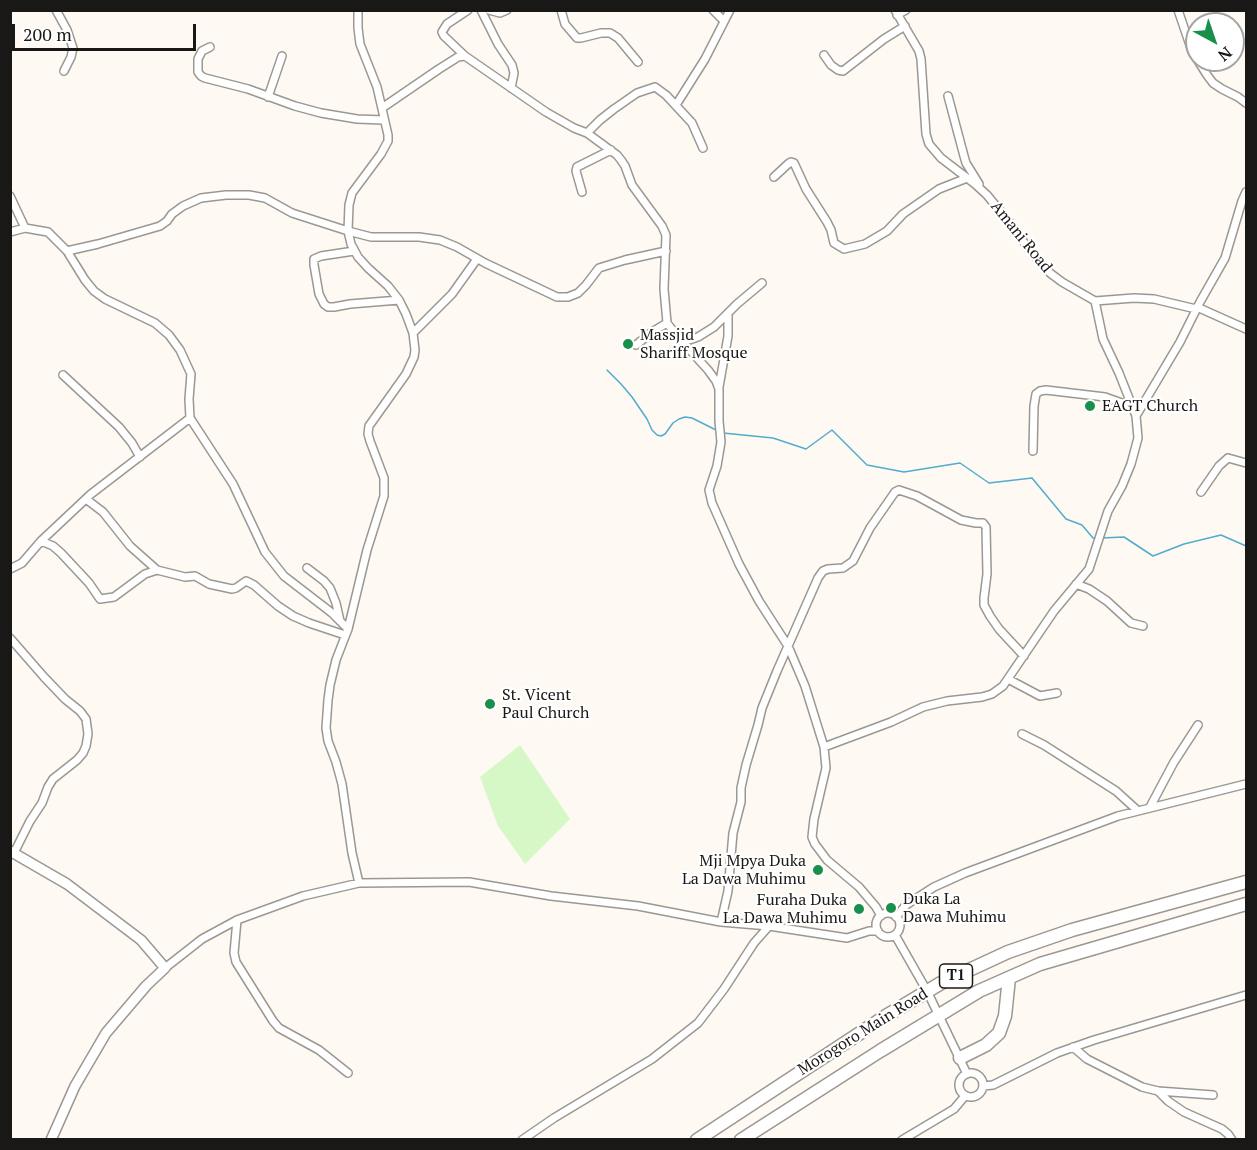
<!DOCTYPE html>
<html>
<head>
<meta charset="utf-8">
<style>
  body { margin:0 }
  #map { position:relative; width:1257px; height:1150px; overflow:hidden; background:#fef9f2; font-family:"PT Serif",serif }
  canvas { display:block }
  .frame { position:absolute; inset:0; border:12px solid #1a1816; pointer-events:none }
  .north { position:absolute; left:1185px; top:12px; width:60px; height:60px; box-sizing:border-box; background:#fff; border:2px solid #a3a3a2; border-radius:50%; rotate:140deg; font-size:16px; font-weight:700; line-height:24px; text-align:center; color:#1a1816 }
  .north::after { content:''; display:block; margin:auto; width:21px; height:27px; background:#188f4a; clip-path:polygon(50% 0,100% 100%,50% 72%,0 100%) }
  .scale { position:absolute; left:12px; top:24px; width:184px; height:27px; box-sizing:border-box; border:3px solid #1a1816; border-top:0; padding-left:8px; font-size:18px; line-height:21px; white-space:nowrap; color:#1a1816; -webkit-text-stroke:4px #fff; paint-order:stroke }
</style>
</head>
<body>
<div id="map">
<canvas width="1257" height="1150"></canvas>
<div class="frame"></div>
<div class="north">N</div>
<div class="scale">200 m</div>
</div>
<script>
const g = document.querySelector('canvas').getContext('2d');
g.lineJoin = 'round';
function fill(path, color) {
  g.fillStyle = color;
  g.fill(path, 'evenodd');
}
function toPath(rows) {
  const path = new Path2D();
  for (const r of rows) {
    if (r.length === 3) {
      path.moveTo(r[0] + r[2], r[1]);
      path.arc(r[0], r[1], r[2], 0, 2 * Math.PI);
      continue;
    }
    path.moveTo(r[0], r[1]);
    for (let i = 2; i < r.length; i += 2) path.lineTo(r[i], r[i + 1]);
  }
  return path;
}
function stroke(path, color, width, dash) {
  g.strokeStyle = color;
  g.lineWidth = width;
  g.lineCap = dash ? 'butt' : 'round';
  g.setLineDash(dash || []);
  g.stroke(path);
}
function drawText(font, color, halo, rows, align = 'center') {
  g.font = font + ' "PT Serif",serif';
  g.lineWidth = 4.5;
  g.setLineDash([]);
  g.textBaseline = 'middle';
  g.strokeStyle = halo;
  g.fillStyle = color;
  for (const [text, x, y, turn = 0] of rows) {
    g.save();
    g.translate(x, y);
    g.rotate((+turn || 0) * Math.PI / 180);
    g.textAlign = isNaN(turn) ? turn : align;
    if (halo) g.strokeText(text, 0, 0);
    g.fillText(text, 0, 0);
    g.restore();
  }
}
fill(toPath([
  [520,745,570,819,525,864,498,826,480,777]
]), '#d6f8c7');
stroke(toPath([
  [607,370,621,384,632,397,647,419,652,430,657,435,661,436,665,434,673,423,679,419,685,417,692,418,716,430],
  [723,433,773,438,806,449,832,430,867,465,904,472,960,463,989,483,1032,478,1066,519,1082,525,1093,538,1096,538],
  [1101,538,1124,537,1153,556,1184,544,1221,535,1246,546]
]), '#50adcd', 1.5);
const street = toPath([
  [56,10,67,30,73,48,71,57,64,71],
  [358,10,358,28,360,44,377,87,388,135,388,141,381,154,352,193,349,205,348,231,351,244,358,257,368,268,388,286,399,300,406,314,413,333,415,350,414,357,406,374,369,426,368,434,370,441,384,478,384,496,367,550,348,629,336,660,330,685,328,700,326,728,328,741,336,762,342,784,352,853,359,883],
  [481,10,498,44,512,65,514,73,511,88],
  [489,10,500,13,507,10],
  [561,10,565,24,577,38,581,38,601,33,610,33,618,38,638,62],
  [713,10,724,21],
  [1178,10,1192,51,1207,75,1213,83,1222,89,1238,97,1246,103],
  [897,15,906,10],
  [210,47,202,51,198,59,198,72,201,76,205,78,248,89,295,106,321,113,357,119,384,120],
  [824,55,831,65,838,70,843,71,884,39,905,26],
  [465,56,444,36,442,32,447,24,468,10],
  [948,96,964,156,966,163,979,184],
  [268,97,282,56],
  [676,105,705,59,730,10],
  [382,108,439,69,458,57,465,56,546,112,574,128,587,133,617,155,621,160,625,166,632,185,662,226,666,235,664,289,667,323,677,336,708,370,716,381,719,389,719,421,721,442,717,466,709,490,712,503,739,564,759,601,788,646,805,686,824,747,826,768,814,819,812,837,815,844,827,860,859,887,876,907,881,916],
  [587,133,600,120,614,109,637,93,655,87,666,95,692,123,703,148],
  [774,177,788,164,791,162,794,163,806,189,827,222,831,230,834,243,844,249,865,244,887,231,903,214,939,189,967,178],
  [582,192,576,171,577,167,611,150],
  [10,196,25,228],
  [10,232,25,228,48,232,67,251,85,280,94,291,105,299,155,323,169,335,180,350,191,374,189,399,190,418,233,484,265,552,284,576,332,613,348,629],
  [67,251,98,244,160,226,167,221,172,214,183,206,201,198,226,195,249,195,265,198,292,213,348,231,371,237,419,237,440,240,457,247,485,263,557,297,568,297,578,293,586,285,599,268,625,260,666,251],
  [354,251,321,256,314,259,314,265,319,294,324,304,328,307,334,307,350,304,399,300],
  [1095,301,1134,298,1154,299,1196,309],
  [1197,307,1246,329],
  [413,333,452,294,477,259],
  [683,342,698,337,714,327,737,304,762,283],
  [636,345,652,332,667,323],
  [63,375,119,427,132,443,140,457],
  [719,387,728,336,728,313],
  [1136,416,1180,342,1200,302,1225,258,1242,201,1246,192],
  [1033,451,1034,406,1036,394,1040,391,1046,390,1105,397,1133,407],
  [1201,492,1219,466,1228,458,1246,463],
  [86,499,103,512,130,546,157,570],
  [41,541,53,546,61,553,89,583,100,599,114,597,145,574,157,570,185,577,195,576,209,584,232,589,236,588,246,581,254,585,278,606,293,616,309,623,345,635],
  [307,568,324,581,330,588,336,603,340,621],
  [10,569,22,563,41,541,91,494,190,418],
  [1076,584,1089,589,1107,601,1131,623,1143,626],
  [10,638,44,677,65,699,80,711,86,719,88,734,86,746,83,753,77,760,53,779,48,787,42,803,30,821,14,853],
  [1008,679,1040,696,1057,693],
  [1022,734,1044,745,1116,791,1137,810],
  [824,747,891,722,923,707,947,701,982,697,992,694,1003,686,1054,611,1089,569,1108,511,1122,486,1131,464,1138,438,1136,416,1119,373,1103,339,1095,301,1062,282,1050,273,1028,248,1009,222,987,195,975,184,941,158,929,144,926,134,921,59,919,51,895,10],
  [1150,807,1174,762,1198,725],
  [888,925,12],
  [896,917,906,905,934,887,965,873,1118,816,1246,784],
  [237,920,234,953,236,962,273,1021,279,1028,319,1050,348,1073],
  [721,922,728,891,733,833,741,802,741,788,746,765,758,725,762,708,777,671,818,578,823,571,828,569,843,568,853,561,870,528,895,492,899,490,917,496,961,520,976,523,983,523,986,527,987,574,984,598,984,605,990,616,999,629,1024,656],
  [895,935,927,991,967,1074],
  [165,968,202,939,237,920,303,896,359,883,469,882,551,896,638,906,721,922,769,926,847,938,869,931,878,931],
  [1073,1047,1087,1059,1142,1087,1158,1091,1213,1095],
  [971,1085,12],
  [983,1086,993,1085,1057,1053,1094,1040,1246,995],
  [1158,1091,1168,1101,1184,1112,1222,1129,1228,1134,1232,1140],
  [522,1140,554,1118,652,1059,698,1023,724,989,754,943,769,926],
  [902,1140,954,1109,965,1096]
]);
const secondary = toPath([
  [10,851,67,884,141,940,165,968,146,986,106,1033,75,1086,51,1140]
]);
const highway = toPath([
  [960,1058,986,1045,999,1033,1005,1016,1009,978],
  [697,1140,886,1016,941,983,1008,952,1072,930,1246,882],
  [741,1140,880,1051,979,991,1040,964,1246,904]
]);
stroke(street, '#9c9791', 10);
stroke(secondary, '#9c9791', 12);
stroke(highway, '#9c9791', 15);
stroke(street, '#fff', 7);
stroke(secondary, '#fff', 9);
stroke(highway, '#fff', 12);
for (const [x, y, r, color] of [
  [628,344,6,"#188f4a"],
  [1090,406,6,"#188f4a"],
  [490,704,6,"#188f4a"],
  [818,870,6,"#188f4a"],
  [891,908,6,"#188f4a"],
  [859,909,6,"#188f4a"]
]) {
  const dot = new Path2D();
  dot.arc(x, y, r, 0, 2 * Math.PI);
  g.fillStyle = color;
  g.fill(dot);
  stroke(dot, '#fff', 2);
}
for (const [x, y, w] of [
  [956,976,33]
]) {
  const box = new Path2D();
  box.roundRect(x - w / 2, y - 12, w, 24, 4.5);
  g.fillStyle = '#fff';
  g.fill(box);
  stroke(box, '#1a1816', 1.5);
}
drawText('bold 15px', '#1a1816', null, [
  ["T1",956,976]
]);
drawText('16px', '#1a1816', '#fff', [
  ["Amani Road",1021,237,51],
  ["Morogoro Main Road",863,1032,-32]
]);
drawText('16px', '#1a1816', '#fff', [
  ["Massjid",640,335],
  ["Shariff Mosque",640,353],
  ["EAGT Church",1102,406],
  ["St. Vicent",502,695],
  ["Paul Church",502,713],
  ["Mji Mpya Duka",806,861,"right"],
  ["La Dawa Muhimu",806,879,"right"],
  ["Duka La",903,899],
  ["Dawa Muhimu",903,917],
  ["Furaha Duka",847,900,"right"],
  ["La Dawa Muhimu",847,918,"right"]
], 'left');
</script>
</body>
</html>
